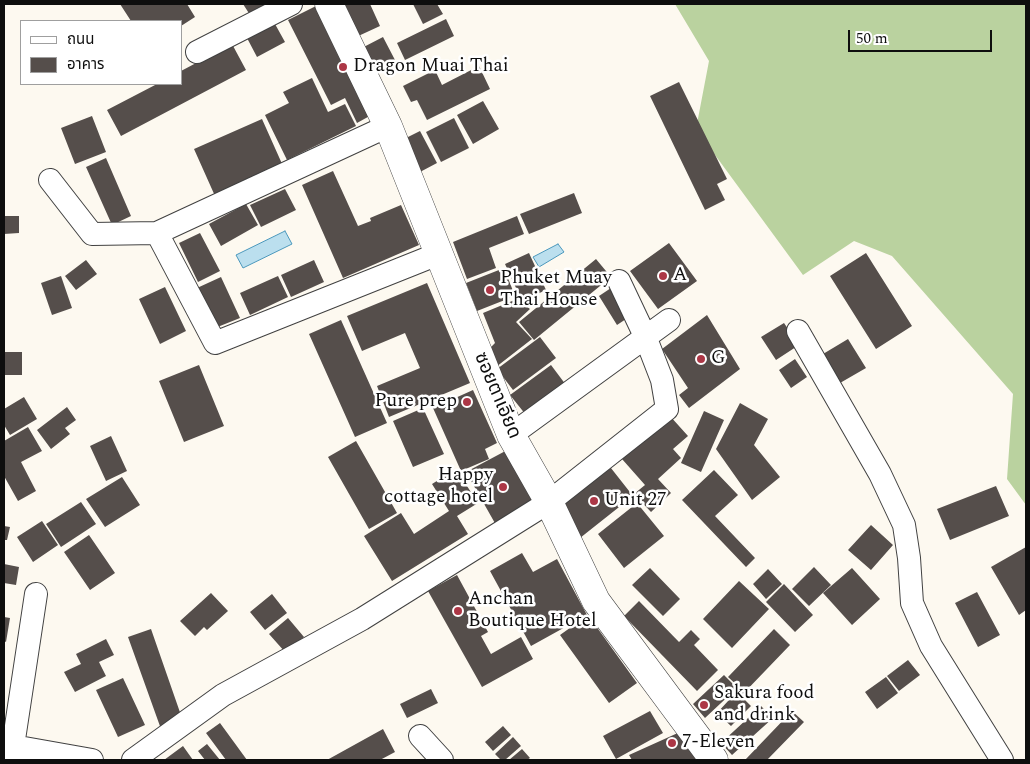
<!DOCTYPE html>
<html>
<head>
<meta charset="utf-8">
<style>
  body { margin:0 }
  #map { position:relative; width:1030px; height:764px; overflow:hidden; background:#fdf9f0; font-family:Spectral,"Noto Sans Thai",serif }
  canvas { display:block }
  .frame { position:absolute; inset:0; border:5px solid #0e0e0e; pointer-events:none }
  .legend { position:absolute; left:20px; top:20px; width:162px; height:65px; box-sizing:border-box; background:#fff; border:1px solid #9f9f9f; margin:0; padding:6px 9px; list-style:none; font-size:15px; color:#0e0e0e }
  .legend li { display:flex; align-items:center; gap:10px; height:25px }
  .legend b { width:25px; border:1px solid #9f9f9f }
  .scale { position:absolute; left:848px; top:30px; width:144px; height:22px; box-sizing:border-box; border:2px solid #0e0e0e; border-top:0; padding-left:6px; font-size:15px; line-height:18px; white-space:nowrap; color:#0e0e0e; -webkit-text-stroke:4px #fff; paint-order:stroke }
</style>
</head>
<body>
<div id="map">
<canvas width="1030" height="764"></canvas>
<div class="frame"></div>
<ul class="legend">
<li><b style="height:6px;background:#fff"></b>ถนน</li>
<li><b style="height:14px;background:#554e4b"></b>อาคาร</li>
</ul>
<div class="scale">50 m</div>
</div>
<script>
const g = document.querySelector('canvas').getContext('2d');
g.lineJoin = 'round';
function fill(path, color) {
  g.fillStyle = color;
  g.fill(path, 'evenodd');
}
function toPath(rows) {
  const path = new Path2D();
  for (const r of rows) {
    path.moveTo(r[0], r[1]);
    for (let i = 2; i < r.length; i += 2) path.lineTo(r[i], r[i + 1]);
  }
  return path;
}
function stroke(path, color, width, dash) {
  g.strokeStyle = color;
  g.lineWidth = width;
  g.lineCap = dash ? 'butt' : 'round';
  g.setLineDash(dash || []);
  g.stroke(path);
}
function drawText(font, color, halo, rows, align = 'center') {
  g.font = font + ' Spectral,"Noto Sans Thai",serif';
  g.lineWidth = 5;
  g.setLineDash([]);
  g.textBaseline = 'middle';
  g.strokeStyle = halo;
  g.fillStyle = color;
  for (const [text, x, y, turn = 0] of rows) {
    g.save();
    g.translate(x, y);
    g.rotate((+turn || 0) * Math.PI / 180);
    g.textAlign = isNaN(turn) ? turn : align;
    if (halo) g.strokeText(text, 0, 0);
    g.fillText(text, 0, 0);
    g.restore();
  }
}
fill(toPath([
  [675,4,1026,4,1026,505,1007,479,1013,394,892,256,854,241,803,275,696,129,709,61]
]), '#bad29f');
const water = toPath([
  [285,231,292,244,243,268,236,255,285,231],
  [558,244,564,252,539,267,533,257,558,244]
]);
fill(water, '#bbdfee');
stroke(water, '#4b98bc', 1);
fill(toPath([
  [120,4,187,4,195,17,181,26,181,21,131,21],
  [243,4,274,4,252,18],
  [320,4,375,113,357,123,345,98,331,105,288,20],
  [338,4,370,4,380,26,354,38],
  [413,4,437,4,443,14,423,24],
  [446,19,454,36,405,60,397,43],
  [275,24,285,42,257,57,247,38],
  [383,37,395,60,368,73,356,51],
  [232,44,246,70,121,136,107,110,157,84,181,84,181,71],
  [479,66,490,89,427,120,417,100,411,102,403,86,435,70,442,85],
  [312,78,328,112,345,104,356,126,287,160,265,115,289,103,283,92],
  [679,82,727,179,717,184,725,200,705,210,650,96],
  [483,101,499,129,473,144,457,115],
  [92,116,106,152,75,164,61,128],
  [454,118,469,148,441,162,426,132],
  [262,119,283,166,215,196,194,149],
  [420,131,437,163,420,172,404,139],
  [106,158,131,216,112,225,86,167],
  [333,171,358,226,371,221,370,218,401,205,419,245,343,278,302,185],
  [285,189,296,210,261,227,250,205],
  [574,193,582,213,529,234,520,214],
  [246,204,258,225,221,246,209,224],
  [4,216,19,216,19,233,4,234],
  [517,216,524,234,489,248,496,268,467,279,453,242],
  [200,233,220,271,198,282,179,243],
  [669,243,697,281,658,309,630,271],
  [529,253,546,290,522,301,505,264],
  [866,253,912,326,876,349,830,276],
  [596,259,611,277,534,340,519,322],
  [86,260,97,274,76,290,65,276],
  [314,260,324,282,291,297,281,275],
  [504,268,515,296,477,311,466,283],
  [61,276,72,308,52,315,41,283],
  [278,276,288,297,250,315,240,293],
  [221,277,240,318,215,328,197,288],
  [427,283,470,383,389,417,377,386,420,368,405,333,362,351,347,316],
  [165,287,186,331,160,344,139,299],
  [611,288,629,317,617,325,599,296],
  [517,299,530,309,516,322,532,339,496,367,485,353,495,343,483,313],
  [707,315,740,369,689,408,679,395,688,388,662,349],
  [341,320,387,423,355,437,309,334],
  [784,323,799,345,776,360,761,337],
  [540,337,556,358,513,390,497,369],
  [848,339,866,368,840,383,823,354],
  [4,352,22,352,22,375,4,375],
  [795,359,807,377,791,388,779,370],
  [199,365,224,426,184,442,159,381],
  [551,365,566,385,526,415,510,395],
  [473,390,497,443,485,449,489,459,461,471,433,408],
  [24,397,37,419,10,435,4,425,4,409],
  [740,403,768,419,754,445,780,477,752,500,716,449],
  [67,407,76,420,65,428,70,434,51,449,37,430],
  [423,408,444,454,413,467,393,421],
  [704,411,724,420,701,472,681,463],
  [670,416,688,436,673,449,681,458,658,479,671,493,651,512,634,494,645,485,622,459],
  [28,427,42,451,21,462,36,491,18,501,4,476,4,441],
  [111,436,127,471,106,481,90,446],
  [356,441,397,513,369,529,328,457],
  [511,448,540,502,496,525,466,472],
  [607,463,633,496,580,538,554,506],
  [456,469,478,503,457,516,468,534,392,581,364,536,401,513,414,534,449,511,432,484],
  [714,470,738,495,715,516,755,558,746,567,682,500],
  [122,477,140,505,105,527,86,499],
  [996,486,1009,516,950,540,937,509],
  [81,502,96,524,61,547,46,524],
  [637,503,664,536,624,568,598,534],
  [42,521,58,545,33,562,17,537],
  [871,525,893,545,871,570,848,550],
  [4,526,10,527,7,540,4,540],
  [89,535,115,573,90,590,64,552],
  [1026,547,1026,610,1019,615,991,567],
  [522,553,533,572,557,559,587,615,531,646,490,571],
  [4,564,19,567,16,585,4,583],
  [814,567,831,585,809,606,792,589],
  [650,568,680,599,663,616,632,585],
  [852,568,880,599,852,625,823,593],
  [768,569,782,584,766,599,753,584],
  [457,575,488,632,481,636,491,654,521,637,533,659,482,687,428,591],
  [739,581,769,609,732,648,703,619],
  [784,584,813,615,795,632,766,602],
  [977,592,1000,635,978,647,955,603],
  [211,593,228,611,207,630,204,627,195,636,180,621],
  [272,594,287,613,265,630,250,612],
  [639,601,679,642,691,630,700,639,694,645,718,670,697,691,624,616],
  [588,615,637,683,609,703,560,635],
  [4,617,10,618,6,642,4,641],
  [288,618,304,637,285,652,269,634],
  [151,629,183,721,161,729,128,637],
  [774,629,790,645,741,696,751,706,731,726,717,713,740,688,728,677],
  [106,639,114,655,99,662,106,676,75,692,64,672,81,664,76,654],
  [908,660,920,675,899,691,887,676],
  [724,675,737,688,705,718,693,704],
  [886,677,898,693,877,709,865,692],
  [123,678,145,725,118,737,96,690],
  [431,689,438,703,407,718,400,704],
  [761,706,773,718,732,755,721,743],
  [650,711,663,733,616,759,603,736],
  [792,711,804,722,767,760,745,760],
  [220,723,247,760,226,760,206,733],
  [503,726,511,735,493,751,485,742],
  [383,729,395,752,380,760,327,760],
  [680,732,702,760,632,760,629,755],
  [513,737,521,746,505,760,501,760,495,754],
  [207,744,220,760,205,760,198,751],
  [183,746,193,760,164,760],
  [522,749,530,758,527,760,509,760]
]), '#554e4b');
const minor = toPath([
  [197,52,291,4],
  [50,180,92,234,157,233,215,343,438,254],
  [157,233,388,126],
  [798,331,880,474,904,525,909,558,912,603,931,646,1002,760],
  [511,435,669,320],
  [420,736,442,760],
  [13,746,36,594],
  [12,759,13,746,92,760],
  [133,760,223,695,362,619,549,502,667,409,662,380,645,336,619,281]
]);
const tertiary = toPath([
  [329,4,388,126,511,435,549,502,596,601,714,760]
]);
stroke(minor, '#414141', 24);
stroke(tertiary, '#414141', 29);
stroke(minor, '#fff', 22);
stroke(tertiary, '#fff', 28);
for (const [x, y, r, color] of [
  [343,67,5,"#ac3746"],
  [663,276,5,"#ac3746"],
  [490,290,5,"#ac3746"],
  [701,359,5,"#ac3746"],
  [467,402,5,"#ac3746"],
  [503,487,5,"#ac3746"],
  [594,501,5,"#ac3746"],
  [458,611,5,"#ac3746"],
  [704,705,5,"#ac3746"],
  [672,743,5,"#ac3746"]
]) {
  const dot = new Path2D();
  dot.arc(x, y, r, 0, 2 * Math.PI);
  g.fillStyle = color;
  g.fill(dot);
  stroke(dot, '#fff', 2);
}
drawText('19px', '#0e0e0e', '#fff', [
  ["Dragon Muai Thai",353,67],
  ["A",673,276],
  ["Phuket Muay",500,279],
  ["Thai House",500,301],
  ["G",711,359],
  ["Pure prep",457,402,"right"],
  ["Happy",493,476,"right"],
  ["cottage hotel",493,498,"right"],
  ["Unit 27",604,501],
  ["Anchan",468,600],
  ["Boutique Hotel",468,622],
  ["Sakura food",714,694],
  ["and drink",714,716],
  ["7-Eleven",682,743]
], 'left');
drawText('19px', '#0e0e0e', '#fff', [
  ["ซอยตาเอียด",496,396,67]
]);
</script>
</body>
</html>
